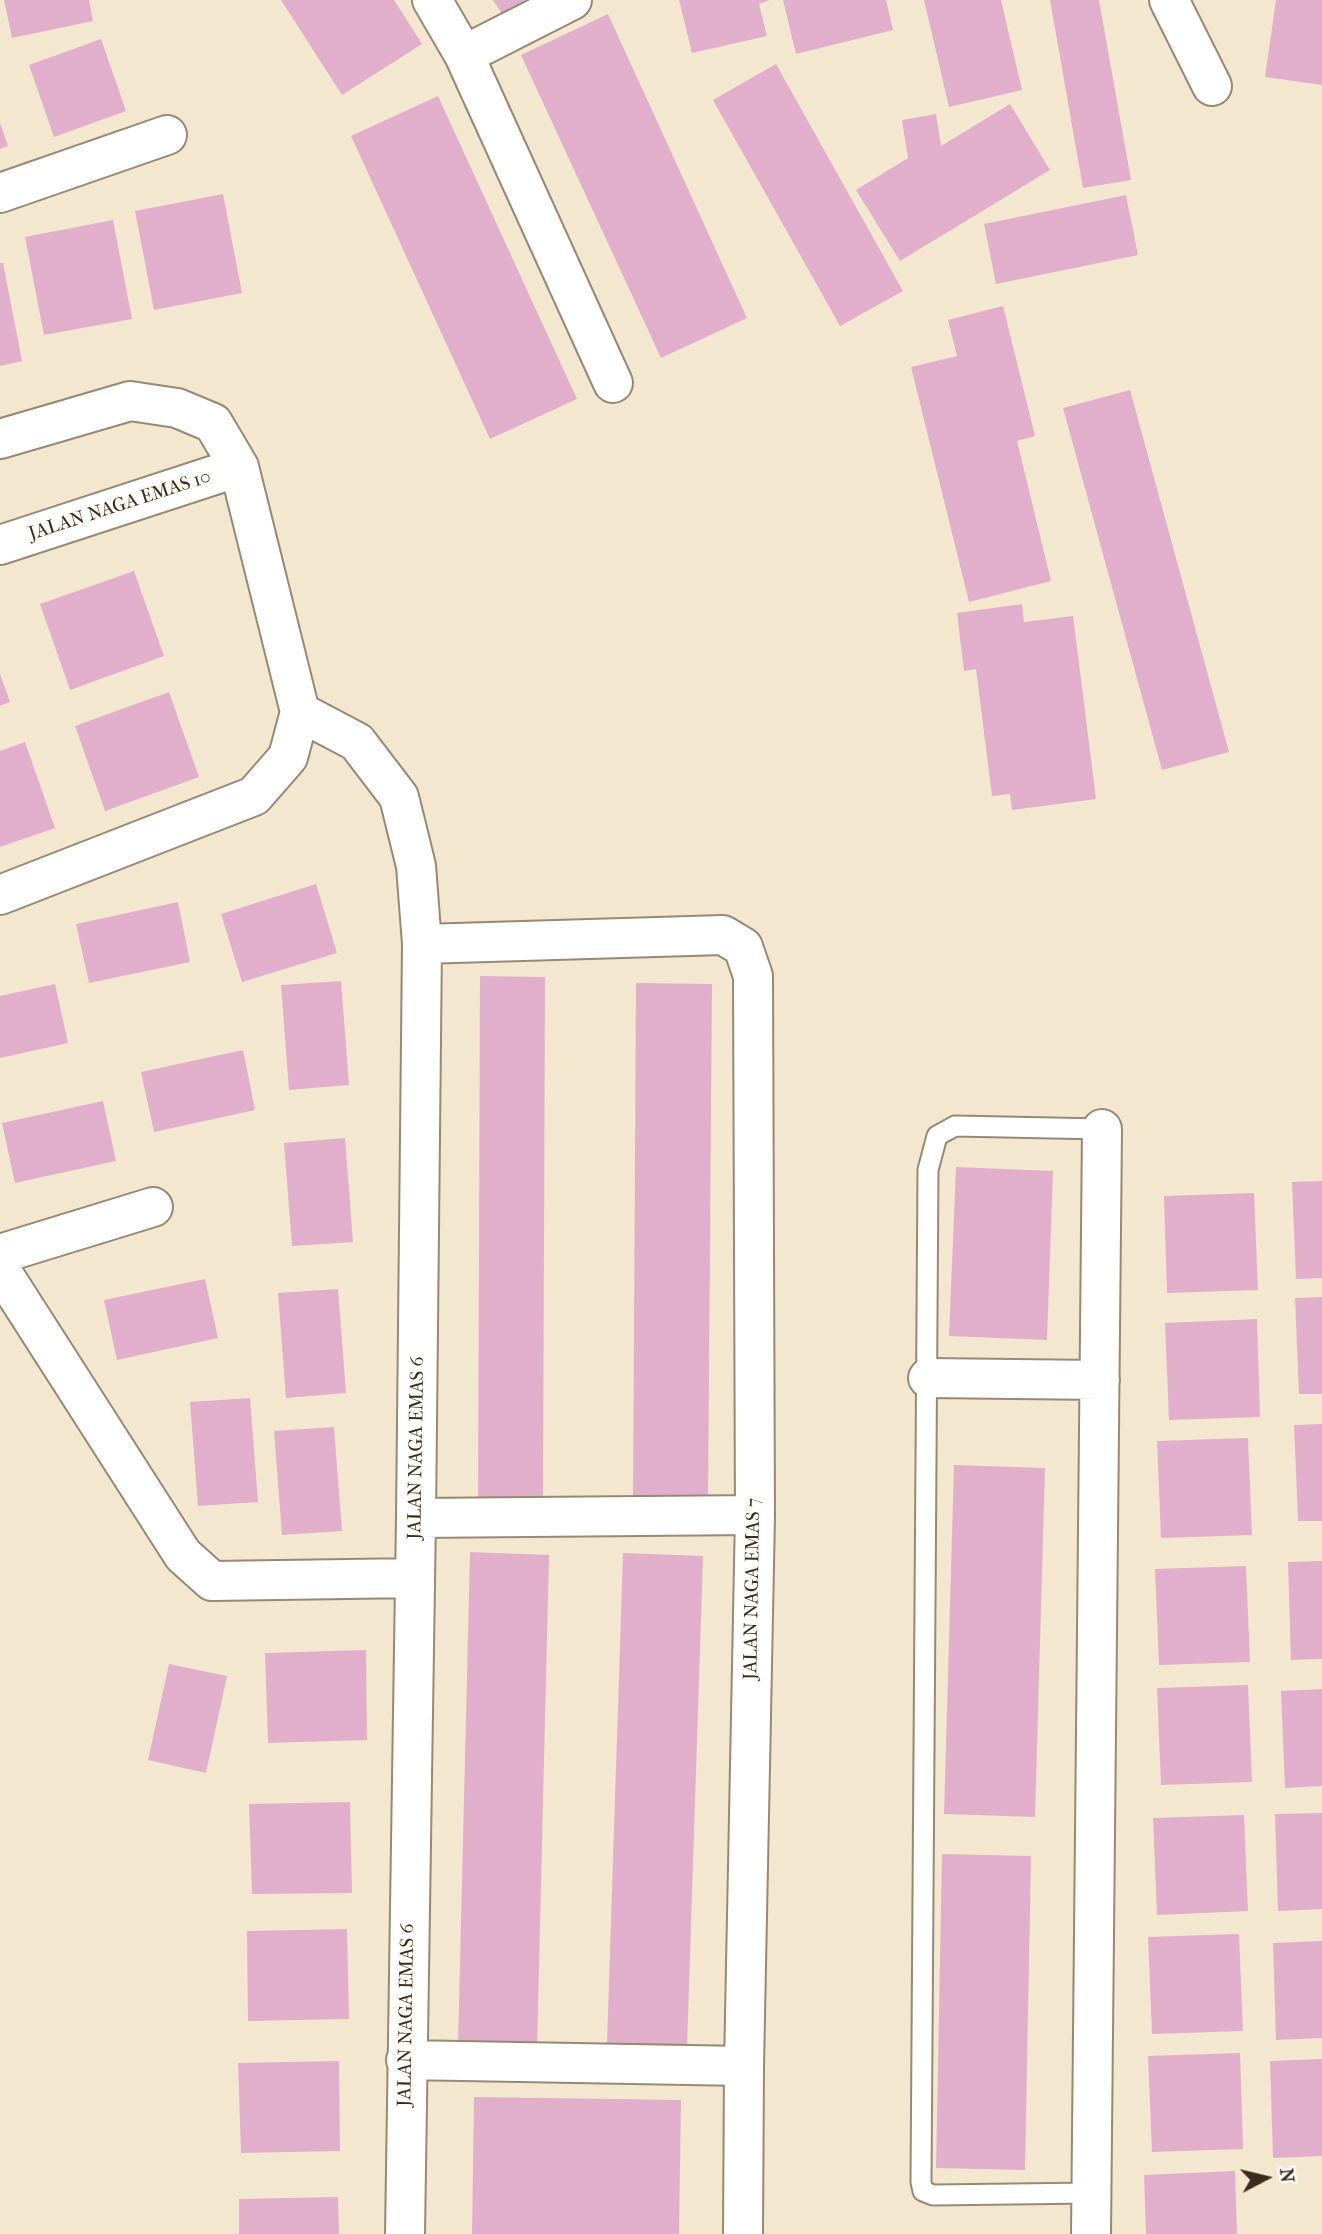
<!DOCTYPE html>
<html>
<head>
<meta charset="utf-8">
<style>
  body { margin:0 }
  #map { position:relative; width:1322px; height:2234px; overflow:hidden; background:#f3e8cf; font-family:"IM FELL French Canon",serif }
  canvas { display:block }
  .north { position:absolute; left:1231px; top:2143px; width:70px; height:70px; -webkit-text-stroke:5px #fdfcf7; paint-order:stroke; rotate:83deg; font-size:19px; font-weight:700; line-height:28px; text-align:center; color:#3b2a1e }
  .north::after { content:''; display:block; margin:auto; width:24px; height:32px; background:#3b2a1e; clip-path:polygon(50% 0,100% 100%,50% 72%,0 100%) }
</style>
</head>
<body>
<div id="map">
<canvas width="1322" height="2234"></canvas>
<div class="north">N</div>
</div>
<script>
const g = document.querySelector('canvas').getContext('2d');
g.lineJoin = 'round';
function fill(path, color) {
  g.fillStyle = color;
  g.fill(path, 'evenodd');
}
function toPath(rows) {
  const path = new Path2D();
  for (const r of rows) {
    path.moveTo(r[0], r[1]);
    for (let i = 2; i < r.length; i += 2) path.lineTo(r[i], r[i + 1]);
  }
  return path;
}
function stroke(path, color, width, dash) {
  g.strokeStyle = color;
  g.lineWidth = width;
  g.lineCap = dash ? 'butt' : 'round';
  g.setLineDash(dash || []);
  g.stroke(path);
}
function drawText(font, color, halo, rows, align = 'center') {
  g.font = font + ' "IM FELL French Canon",serif';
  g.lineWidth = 5;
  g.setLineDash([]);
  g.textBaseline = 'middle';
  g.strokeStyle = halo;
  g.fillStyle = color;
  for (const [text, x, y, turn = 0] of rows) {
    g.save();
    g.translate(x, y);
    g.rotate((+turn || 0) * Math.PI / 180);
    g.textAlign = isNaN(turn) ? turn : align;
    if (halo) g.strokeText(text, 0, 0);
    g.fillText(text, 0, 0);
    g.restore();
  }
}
fill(toPath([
  [4,0,89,0,93,21,12,38],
  [281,0,394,0,422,44,342,95],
  [493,0,525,0,503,15],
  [679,0,770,0,759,4,767,36,692,53],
  [783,0,886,0,893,30,796,54],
  [924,0,1001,0,1022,90,949,107],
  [1050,0,1099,0,1131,180,1083,188],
  [1276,0,1322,0,1322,85,1265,77],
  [608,14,747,318,661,358,521,55],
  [101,39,126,111,54,137,29,65],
  [776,64,903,291,840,326,713,100],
  [438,96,577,399,490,439,351,136],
  [1010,104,1050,170,900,261,856,190,908,158,902,120,936,114,941,146],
  [0,123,8,146,0,149],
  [223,194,242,293,154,310,135,211],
  [1126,195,1138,255,996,284,984,224],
  [113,220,132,319,44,335,25,237],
  [0,263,3,263,22,361,0,366],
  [1003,306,1035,436,1017,441,1051,581,969,602,911,367,957,356,948,320],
  [1130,390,1229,752,1162,770,1063,408],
  [134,571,164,656,70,690,40,604],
  [1022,604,1024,622,1073,616,1096,799,1012,810,1010,794,992,796,976,669,964,671,957,613],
  [0,674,10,702,0,706],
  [169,692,199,777,105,811,75,726],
  [25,742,55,828,0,847,0,751],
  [316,884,337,953,242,982,221,914],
  [178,902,190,962,89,983,76,924],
  [480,976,545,977,543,1504,478,1504],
  [341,981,349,1085,289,1090,281,985],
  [636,983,712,984,708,1499,633,1498],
  [55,984,68,1043,0,1058,0,996],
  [243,1050,255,1110,154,1132,141,1072],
  [103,1101,116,1161,15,1183,2,1123],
  [345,1138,353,1242,292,1246,284,1143],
  [956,1167,1053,1171,1047,1340,949,1336],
  [1322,1181,1322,1278,1296,1279,1292,1182],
  [1254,1193,1258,1290,1167,1293,1164,1196],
  [205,1279,218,1338,117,1360,104,1300],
  [338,1289,346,1393,286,1398,278,1293],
  [1322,1297,1322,1394,1299,1394,1295,1298],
  [1257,1319,1260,1417,1169,1420,1165,1323],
  [250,1398,258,1502,198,1506,190,1402],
  [1322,1424,1322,1521,1298,1521,1294,1425],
  [334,1427,342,1531,282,1535,274,1431],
  [1248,1438,1252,1535,1161,1538,1157,1441],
  [954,1465,1045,1468,1035,1817,944,1814],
  [470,1552,549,1555,537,2048,458,2046],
  [623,1553,703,1556,687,2047,607,2044],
  [1322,1561,1322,1659,1291,1660,1288,1562],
  [1246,1566,1250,1662,1159,1665,1155,1569],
  [366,1650,367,1740,268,1743,265,1653],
  [169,1664,227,1676,206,1773,148,1760],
  [1248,1685,1252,1782,1161,1785,1157,1688],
  [1322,1689,1322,1786,1285,1788,1281,1691],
  [350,1802,352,1893,252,1894,249,1804],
  [1322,1813,1322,1909,1278,1911,1275,1814],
  [1244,1815,1248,1911,1157,1915,1153,1818],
  [942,1854,1031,1856,1025,2170,936,2168],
  [347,1929,349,2019,248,2021,247,1931],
  [1239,1934,1243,2031,1152,2034,1148,1937],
  [1322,1941,1322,2038,1276,2040,1273,1943],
  [1240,2053,1243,2149,1152,2152,1148,2056],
  [1322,2059,1322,2156,1273,2158,1270,2061],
  [339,2061,340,2151,241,2153,238,2063],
  [474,2097,681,2100,679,2234,472,2234],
  [1235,2171,1237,2234,1146,2234,1144,2175],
  [338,2197,339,2234,239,2234,239,2199]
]), '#e1afcc');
const service = toPath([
  [1092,2193,933,2195,923,2191,921,2182,928,1170,937,1136,955,1126,1102,1129]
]);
const minor = toPath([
  [432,0,464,55,613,383],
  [1169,0,1212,86],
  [464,55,572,0],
  [0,193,167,135],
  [0,439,130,401,177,408,213,423,239,467,300,712,288,757,254,796,0,895],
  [0,545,239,467],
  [300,712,357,742,399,797,416,866,422,944,416,1518,405,2234],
  [422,944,723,935,743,947,753,976,755,1515,744,2066,743,2234],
  [0,1254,153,1207],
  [0,1269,183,1555,212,1581,415,1578],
  [928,1378,1100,1380],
  [416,1518,755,1515],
  [406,2060,744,2066],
  [1091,2234,1102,1129]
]);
stroke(service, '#978976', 23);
stroke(minor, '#978976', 42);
stroke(service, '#fff', 19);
stroke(minor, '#fff', 38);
drawText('19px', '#3b2a1e', '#fdfcf7', [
  ["JALAN NAGA EMAS 10",120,506,-18],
  ["JALAN NAGA EMAS 6",417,1448,-89],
  ["JALAN NAGA EMAS 7",753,1589,-89],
  ["JALAN NAGA EMAS 6",407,2015,-89]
]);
</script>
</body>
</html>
